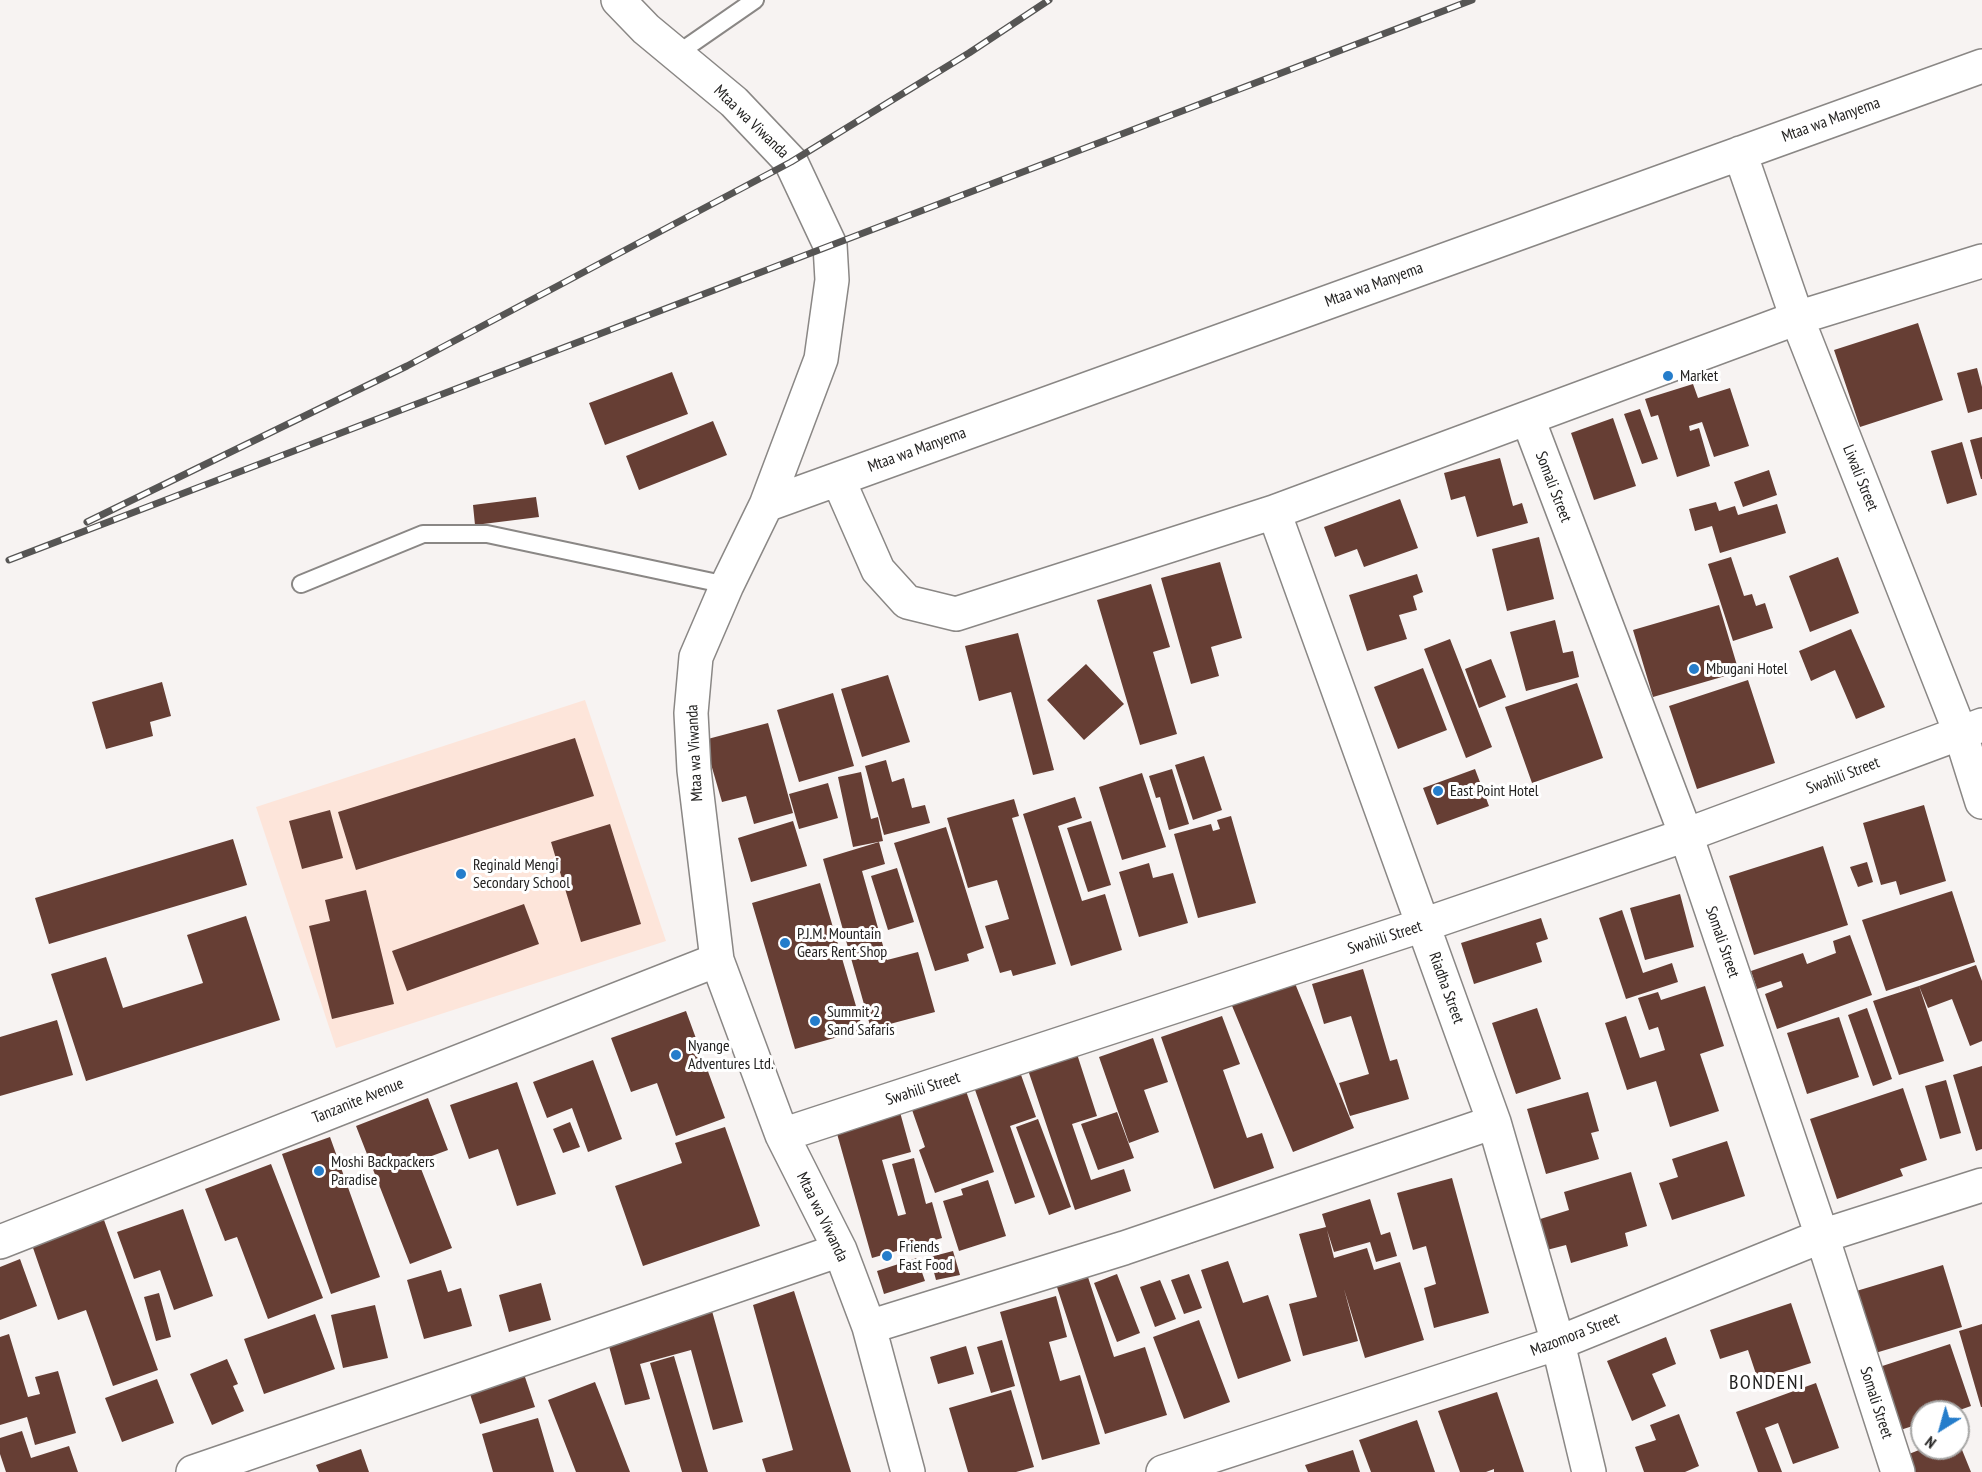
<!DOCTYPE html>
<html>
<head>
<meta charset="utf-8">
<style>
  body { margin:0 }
  #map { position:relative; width:1982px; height:1472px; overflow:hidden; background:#f7f3f2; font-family:"PT Sans Narrow",sans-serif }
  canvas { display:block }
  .north { position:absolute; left:1910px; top:1400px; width:60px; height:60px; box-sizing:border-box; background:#fff; border:2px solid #a7a7a6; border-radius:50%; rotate:217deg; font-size:16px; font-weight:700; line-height:24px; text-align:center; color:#232221 }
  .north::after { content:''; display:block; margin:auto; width:21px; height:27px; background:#257dcb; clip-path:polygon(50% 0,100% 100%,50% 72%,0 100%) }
</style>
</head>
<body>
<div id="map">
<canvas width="1982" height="1472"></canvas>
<div class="north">N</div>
</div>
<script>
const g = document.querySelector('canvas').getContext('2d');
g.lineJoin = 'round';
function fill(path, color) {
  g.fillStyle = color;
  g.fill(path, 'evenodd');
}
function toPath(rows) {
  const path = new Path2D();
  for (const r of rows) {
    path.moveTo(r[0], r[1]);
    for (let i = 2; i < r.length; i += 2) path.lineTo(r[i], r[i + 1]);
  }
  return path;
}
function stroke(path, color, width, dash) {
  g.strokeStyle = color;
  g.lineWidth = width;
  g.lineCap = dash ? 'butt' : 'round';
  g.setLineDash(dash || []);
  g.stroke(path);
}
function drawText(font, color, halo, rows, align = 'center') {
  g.font = font + ' "PT Sans Narrow",sans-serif';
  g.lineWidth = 6;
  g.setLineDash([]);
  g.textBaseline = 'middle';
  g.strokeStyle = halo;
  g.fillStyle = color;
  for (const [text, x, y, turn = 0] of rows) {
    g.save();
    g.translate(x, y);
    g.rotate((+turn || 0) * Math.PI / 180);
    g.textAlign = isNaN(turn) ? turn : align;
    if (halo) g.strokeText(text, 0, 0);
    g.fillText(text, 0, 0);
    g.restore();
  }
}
fill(toPath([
  [585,700,666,941,336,1048,256,807]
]), '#fde5da');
fill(toPath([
  [1918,323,1943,400,1860,427,1834,350],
  [1977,368,1982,387,1982,409,1968,413,1957,373],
  [672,372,688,414,605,445,589,403],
  [1693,384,1698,398,1730,388,1749,446,1714,457,1702,422,1689,426,1690,431,1699,428,1710,466,1677,477,1658,415,1651,417,1645,399],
  [1640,409,1658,459,1642,464,1624,414],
  [1613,418,1636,486,1594,500,1571,433],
  [713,421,727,455,639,490,626,456],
  [1982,437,1982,479,1981,479,1970,440],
  [1962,442,1977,495,1947,504,1931,451],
  [1500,458,1513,506,1522,503,1528,523,1477,537,1465,496,1451,500,1444,473],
  [1769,470,1777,495,1743,507,1734,482],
  [536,497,539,517,475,525,473,505],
  [1400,499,1418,548,1364,567,1357,549,1335,557,1324,527],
  [1716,502,1719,511,1735,506,1738,515,1777,504,1786,533,1720,553,1712,526,1695,531,1689,509],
  [1539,537,1554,599,1507,611,1492,549],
  [1731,557,1744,596,1752,594,1756,606,1765,603,1773,628,1733,641,1708,564],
  [1838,557,1859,613,1810,632,1789,576],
  [1220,562,1242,638,1211,647,1219,676,1191,684,1161,578],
  [1417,574,1423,592,1413,596,1417,610,1399,615,1407,639,1367,651,1349,595],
  [1151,584,1170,647,1153,652,1177,734,1140,745,1097,600],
  [1719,605,1739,672,1653,697,1633,630],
  [1555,620,1563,653,1573,651,1579,677,1526,691,1510,632],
  [1851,629,1885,707,1856,719,1835,670,1811,681,1799,651],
  [1018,633,1054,770,1033,775,1011,692,979,701,965,646],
  [1450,639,1492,747,1466,758,1424,649],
  [1491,659,1506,697,1479,708,1465,669],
  [1086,664,1124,704,1084,740,1047,700],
  [1423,668,1447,730,1398,749,1374,687],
  [888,675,910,742,862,757,841,689],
  [1748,680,1775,763,1697,789,1669,706],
  [162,682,171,716,150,722,153,736,106,749,92,702],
  [1577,683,1603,758,1532,783,1505,707],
  [833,693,854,766,799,782,777,710],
  [768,723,793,813,754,824,746,796,722,802,704,740],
  [575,738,594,796,356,870,338,812],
  [1204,756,1222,810,1193,820,1175,765],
  [886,760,892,782,904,778,912,808,925,805,930,823,884,835,865,766],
  [1172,769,1189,824,1169,830,1160,797,1156,798,1149,776],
  [1475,769,1489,806,1437,825,1423,788],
  [861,772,871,819,878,817,883,841,853,847,838,777],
  [1142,773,1166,847,1122,860,1099,787],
  [828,783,838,818,799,829,789,794],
  [1075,797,1082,818,1058,826,1082,901,1105,894,1122,950,1071,966,1023,814],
  [1014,799,1019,816,1012,818,1056,964,1013,976,1011,970,1000,973,985,926,1009,919,997,880,968,888,947,818],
  [1924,805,1946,881,1900,895,1896,881,1881,885,1863,823],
  [330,810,343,858,302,869,289,821],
  [1231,816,1256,903,1198,918,1174,834,1211,824,1213,831,1220,829,1217,820],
  [793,821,807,866,751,882,738,838],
  [1091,821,1111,885,1088,892,1067,828],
  [610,824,641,924,581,942,551,842],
  [946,827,984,948,967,954,969,961,935,971,894,843],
  [233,839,247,885,49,944,35,898],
  [879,842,885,864,862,871,887,960,918,952,935,1012,871,1029,823,859],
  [1823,846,1848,925,1754,955,1729,876],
  [1867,862,1873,882,1858,887,1850,867],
  [1149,863,1153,878,1173,873,1188,923,1139,937,1119,872],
  [897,868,914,922,888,930,871,876],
  [820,883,863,1030,795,1049,752,903],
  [366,890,394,1004,332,1019,309,926,330,921,325,900],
  [1952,891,1975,962,1886,991,1862,920],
  [1680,894,1694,947,1645,960,1630,908],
  [524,904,539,944,407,991,392,951],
  [1622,910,1643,973,1672,963,1678,982,1626,999,1599,918],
  [246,916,280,1020,86,1081,51,974,106,957,123,1008,203,983,187,935],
  [1541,918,1548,939,1536,943,1542,962,1474,984,1461,943],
  [1850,935,1872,995,1777,1029,1765,994,1783,987,1781,981,1757,989,1751,971,1803,953,1807,964,1836,953,1833,941],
  [1976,965,1982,981,1982,1041,1970,1046,1952,999,1928,1008,1919,986],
  [1363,969,1390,1061,1397,1059,1409,1099,1350,1116,1339,1083,1369,1074,1351,1016,1324,1024,1312,984],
  [1292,976,1354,1128,1293,1152,1230,1001],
  [1705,986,1724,1046,1700,1054,1719,1111,1670,1127,1656,1081,1627,1090,1605,1023,1626,1016,1640,1058,1665,1050,1658,1027,1649,1030,1638,998,1658,992,1661,1000],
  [1919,986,1944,1061,1899,1075,1873,1001],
  [1537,1008,1561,1079,1516,1094,1492,1023],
  [1867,1008,1892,1079,1873,1086,1848,1015],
  [686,1011,725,1118,676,1136,657,1083,631,1092,611,1038],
  [1222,1016,1240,1064,1223,1070,1247,1138,1262,1133,1274,1168,1214,1189,1161,1037],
  [1839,1017,1859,1077,1807,1094,1787,1033],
  [57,1020,73,1075,0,1096,0,1037],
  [1153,1038,1168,1082,1144,1090,1159,1132,1129,1143,1099,1057],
  [1077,1054,1097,1116,1072,1124,1091,1180,1124,1169,1131,1191,1075,1210,1028,1070],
  [593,1060,622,1139,588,1152,572,1108,547,1118,533,1082],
  [1982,1066,1982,1149,1976,1151,1953,1075],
  [1020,1072,1036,1117,1010,1126,1035,1197,1015,1204,974,1087],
  [1946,1080,1961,1133,1940,1139,1925,1086],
  [517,1082,556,1194,517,1206,498,1149,469,1159,450,1105],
  [965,1088,994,1172,935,1193,919,1150,925,1147,911,1107],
  [1903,1088,1927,1160,1900,1169,1903,1176,1837,1199,1810,1119],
  [1588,1092,1599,1131,1591,1133,1599,1159,1546,1174,1527,1109],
  [428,1098,448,1150,418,1161,452,1248,410,1264,356,1126],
  [898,1105,911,1152,882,1160,898,1216,906,1214,892,1164,914,1158,926,1204,932,1202,942,1238,872,1258,834,1123],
  [1117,1112,1134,1158,1098,1170,1081,1124],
  [1038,1119,1071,1207,1049,1215,1016,1127],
  [570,1122,580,1147,563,1153,553,1129],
  [725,1127,760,1226,643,1266,615,1186,682,1163,675,1143],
  [330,1137,380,1277,331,1294,282,1154],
  [1727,1141,1745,1196,1672,1220,1659,1183,1678,1177,1672,1159],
  [271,1164,323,1298,268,1319,237,1237,225,1241,205,1189],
  [1631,1172,1647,1226,1625,1233,1628,1246,1571,1263,1566,1245,1543,1251,1534,1221,1569,1210,1564,1192],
  [1452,1178,1489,1313,1434,1328,1424,1288,1436,1284,1426,1246,1413,1250,1397,1193],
  [988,1180,1006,1236,959,1251,943,1201,963,1195,961,1189],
  [1370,1199,1381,1235,1390,1232,1397,1256,1376,1262,1370,1242,1334,1252,1327,1230,1334,1258,1367,1248,1374,1270,1400,1262,1424,1340,1365,1358,1344,1289,1358,1341,1303,1356,1289,1304,1317,1297,1299,1234,1326,1227,1322,1214],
  [183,1209,213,1296,174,1310,160,1270,134,1279,117,1232],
  [104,1220,158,1370,113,1386,86,1310,58,1320,32,1245],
  [953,1251,960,1275,936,1280,930,1257],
  [917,1258,925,1281,884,1294,877,1271],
  [20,1259,37,1306,0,1320,0,1267],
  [1228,1261,1243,1303,1268,1295,1291,1361,1238,1379,1201,1270],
  [1943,1265,1962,1327,1872,1354,1853,1292],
  [441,1270,448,1292,461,1288,472,1326,424,1339,407,1280],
  [1086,1271,1114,1357,1145,1347,1167,1415,1105,1434,1055,1281],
  [1117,1274,1140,1333,1117,1342,1094,1283],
  [1189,1274,1202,1308,1184,1314,1171,1280],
  [1160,1280,1176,1319,1155,1327,1140,1287],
  [541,1283,551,1320,509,1332,499,1295],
  [794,1291,851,1472,766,1472,762,1459,793,1450,753,1305],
  [159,1293,171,1337,156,1341,144,1297],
  [1056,1296,1067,1337,1049,1342,1060,1381,1080,1375,1100,1444,1042,1460,1000,1312],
  [1791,1303,1811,1363,1758,1380,1748,1350,1720,1359,1710,1330],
  [375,1305,388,1358,343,1368,331,1315],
  [712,1311,743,1422,713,1430,691,1350,640,1364,650,1399,625,1405,607,1339],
  [315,1314,335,1369,264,1394,244,1339],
  [1199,1320,1230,1402,1184,1419,1153,1337],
  [1982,1324,1982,1407,1981,1407,1959,1331],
  [9,1334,28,1397,40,1394,35,1377,58,1371,76,1433,35,1445,27,1417,0,1425,0,1337],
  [1666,1337,1676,1364,1652,1374,1666,1406,1632,1421,1607,1361],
  [1002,1340,1015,1386,991,1393,977,1347],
  [1950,1344,1971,1406,1954,1412,1922,1412,1922,1423,1891,1433,1870,1370],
  [966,1346,974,1374,938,1384,930,1357],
  [674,1356,708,1472,682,1472,650,1363],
  [227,1359,238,1384,233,1386,244,1411,212,1425,190,1374],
  [522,1368,535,1407,480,1424,467,1385],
  [157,1379,174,1423,122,1442,105,1398],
  [595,1382,630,1472,576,1472,548,1400],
  [1816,1383,1839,1448,1793,1464,1778,1423,1765,1428,1782,1472,1758,1472,1736,1412],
  [1011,1390,1034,1467,1016,1472,968,1472,949,1408],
  [1497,1392,1524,1472,1494,1472,1494,1469,1486,1472,1460,1472,1438,1411],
  [1679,1414,1699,1466,1685,1472,1644,1472,1635,1447,1656,1440,1650,1425],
  [538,1418,554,1472,493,1472,482,1434],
  [1417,1420,1435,1472,1371,1472,1359,1440],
  [22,1431,31,1458,69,1446,78,1472,6,1472,0,1454,0,1438],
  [1958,1440,1971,1472,1899,1472,1894,1460,1924,1448,1958,1448],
  [361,1449,369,1472,319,1472,316,1465],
  [1353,1450,1360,1472,1308,1472,1305,1465]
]), '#663e34');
const service = toPath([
  [677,54,755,0],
  [301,584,423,534,487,534,727,585]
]);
const minor = toPath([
  [618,0,646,29,734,102,791,162,830,245,832,280,821,359,766,505,727,585,696,657,691,713,694,770,717,960,782,1135,840,1250,869,1327,908,1472],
  [1740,153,1797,318,1960,732,1982,802],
  [1528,419,1686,835,1822,1236,1898,1472],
  [838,479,878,570,907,602,956,614,1274,512,1797,318,1982,261],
  [766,505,1982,66],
  [1274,512,1494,1122,1558,1343,1589,1472],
  [782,1135,1423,925,1686,835,1982,725],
  [0,1242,717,960],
  [869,1327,1124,1248,1494,1122],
  [193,1472,840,1250],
  [1163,1472,1558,1343,1822,1236,1982,1185]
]);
stroke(service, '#8a8785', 20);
stroke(minor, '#8a8785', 36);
stroke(service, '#fff', 16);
stroke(minor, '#fff', 33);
const rail = toPath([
  [87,522,407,366,791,162,969,53,1049,0],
  [9,560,1472,0]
]);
stroke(rail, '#565554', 7);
stroke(rail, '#fff', 4.5, [14]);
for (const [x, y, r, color] of [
  [1668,376,6,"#257dcb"],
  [1694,669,6,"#257dcb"],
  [1438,791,6,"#257dcb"],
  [461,874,6,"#257dcb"],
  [785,943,6,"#257dcb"],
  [815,1021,6,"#257dcb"],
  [676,1055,6,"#257dcb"],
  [319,1171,6,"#257dcb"],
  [887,1256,6,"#257dcb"]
]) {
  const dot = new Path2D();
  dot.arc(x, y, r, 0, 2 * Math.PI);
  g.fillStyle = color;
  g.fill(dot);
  stroke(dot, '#fff', 2);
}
drawText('16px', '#232221', '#fff', [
  ["Mtaa wa Manyema",1831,120,-20],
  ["Mtaa wa Viwanda",751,122,44],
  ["Mtaa wa Manyema",1374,285,-20],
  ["Mtaa wa Manyema",917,450,-20],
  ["Liwali Street",1860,478,68],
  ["Somali Street",1553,487,69],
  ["Mtaa wa Viwanda",695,753,-93],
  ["Swahili Street",1843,776,-21],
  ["Swahili Street",1385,938,-18],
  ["Somali Street",1722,942,71],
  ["Riadha Street",1446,988,70],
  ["Swahili Street",923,1089,-18],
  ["Tanzanite Avenue",358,1101,-22],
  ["Mtaa wa Viwanda",822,1217,64],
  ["Mazomora Street",1575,1335,-21],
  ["Somali Street",1876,1403,72]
]);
drawText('16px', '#232221', '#fff', [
  ["Market",1680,376],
  ["Mbugani Hotel",1706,669],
  ["East Point Hotel",1450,791],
  ["Reginald Mengi",473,865],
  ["Secondary School",473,883],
  ["P.J.M. Mountain",797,934],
  ["Gears Rent Shop",797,952],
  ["Summit 2",827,1012],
  ["Sand Safaris",827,1030],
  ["Nyange",688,1046],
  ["Adventures Ltd.",688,1064],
  ["Moshi Backpackers",331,1162],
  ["Paradise",331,1180],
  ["Friends",899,1247],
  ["Fast Food",899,1265]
], 'left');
g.letterSpacing = '1.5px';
drawText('20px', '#232221', '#fff', [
  ["BONDENI",1767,1383]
]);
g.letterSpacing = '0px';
</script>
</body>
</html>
